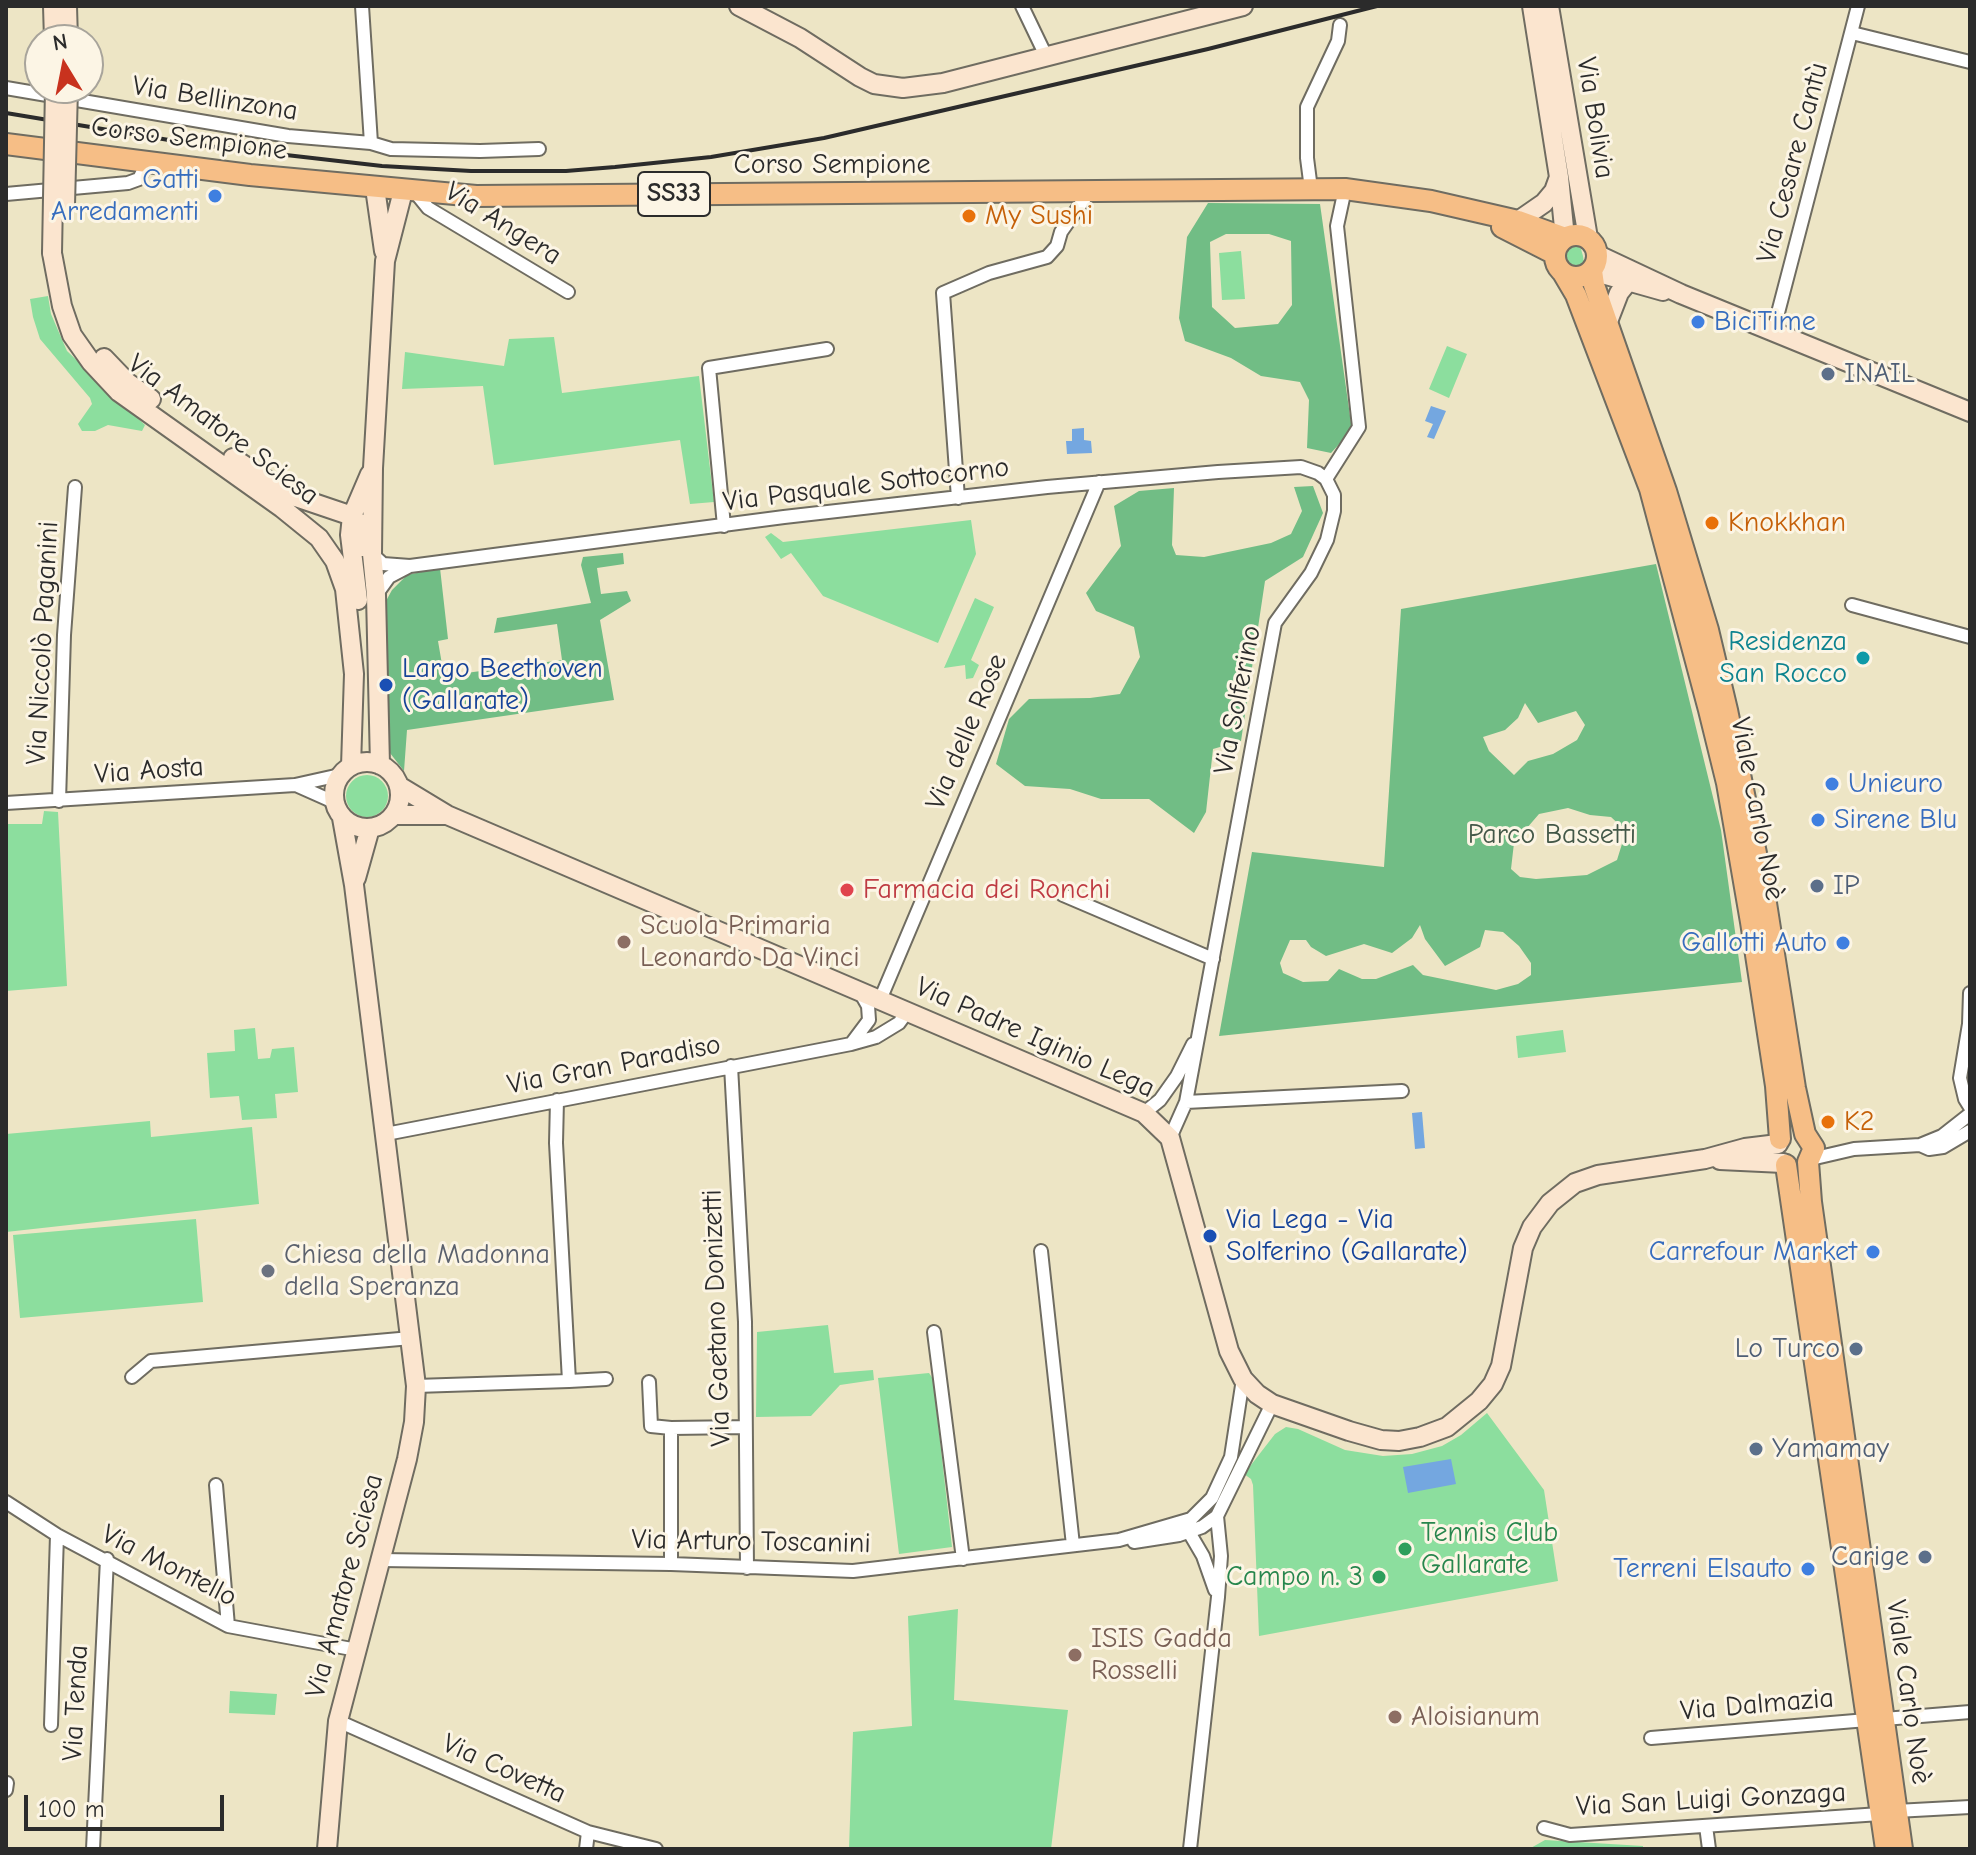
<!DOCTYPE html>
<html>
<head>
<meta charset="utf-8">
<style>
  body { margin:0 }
  #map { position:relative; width:1976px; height:1855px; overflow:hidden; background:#ede5c5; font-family:"Comic Neue",sans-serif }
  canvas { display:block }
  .frame { position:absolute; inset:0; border:8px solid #2b2b2b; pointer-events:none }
  .north { position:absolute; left:24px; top:24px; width:80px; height:80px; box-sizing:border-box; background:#fcf5e5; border:2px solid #a8a49b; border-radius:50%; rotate:350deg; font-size:22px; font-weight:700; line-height:32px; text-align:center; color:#2b2b2b }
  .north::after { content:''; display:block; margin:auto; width:28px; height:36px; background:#c8321e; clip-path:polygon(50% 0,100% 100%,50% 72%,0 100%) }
  .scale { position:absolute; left:24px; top:1795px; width:200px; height:36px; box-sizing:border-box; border:4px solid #2b2b2b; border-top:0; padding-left:10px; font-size:24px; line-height:28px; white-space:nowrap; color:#2b2b2b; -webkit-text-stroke:6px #fcf5e5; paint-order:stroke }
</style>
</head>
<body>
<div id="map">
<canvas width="1976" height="1855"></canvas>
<div class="frame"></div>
<div class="north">N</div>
<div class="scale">100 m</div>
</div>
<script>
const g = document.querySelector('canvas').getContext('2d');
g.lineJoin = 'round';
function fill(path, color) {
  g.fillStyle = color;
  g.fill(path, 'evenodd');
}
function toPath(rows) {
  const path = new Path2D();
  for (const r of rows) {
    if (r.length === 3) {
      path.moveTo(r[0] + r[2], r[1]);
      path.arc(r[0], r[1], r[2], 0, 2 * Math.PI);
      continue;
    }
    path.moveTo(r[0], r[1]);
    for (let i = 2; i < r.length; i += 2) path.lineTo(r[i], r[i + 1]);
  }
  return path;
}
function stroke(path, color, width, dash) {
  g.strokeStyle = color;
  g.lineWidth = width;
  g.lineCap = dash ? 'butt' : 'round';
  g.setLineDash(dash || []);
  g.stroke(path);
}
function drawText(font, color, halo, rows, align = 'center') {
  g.font = font + ' "Comic Neue",sans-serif';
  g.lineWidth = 6;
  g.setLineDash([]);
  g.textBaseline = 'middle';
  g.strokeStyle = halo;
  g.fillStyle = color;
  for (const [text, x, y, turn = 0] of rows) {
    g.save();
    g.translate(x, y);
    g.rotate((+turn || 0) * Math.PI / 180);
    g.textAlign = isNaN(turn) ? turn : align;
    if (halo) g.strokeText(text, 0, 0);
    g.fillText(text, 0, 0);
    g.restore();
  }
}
fill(toPath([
  [1574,243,1581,249,1583,256,1584,263,1579,267,1569,263,1565,254,1568,245],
  [1241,251,1245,299,1222,300,1219,253],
  [48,296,51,314,67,351,145,425,142,431,108,425,95,431,82,431,78,424,92,404,90,398,40,339,33,317,30,299],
  [554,337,562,393,699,376,714,502,690,504,680,440,494,465,483,386,402,389,405,352,504,366,509,339],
  [1447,346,1467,354,1449,398,1429,389],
  [971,520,976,554,938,643,823,596,791,553,781,559,765,537,771,533,783,542],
  [975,598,994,607,971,660,979,665,973,678,966,679,965,665,944,668],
  [367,796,21],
  [44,811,58,812,67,986,6,991,6,824,42,824],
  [255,1028,258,1059,270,1058,272,1049,294,1047,298,1092,275,1094,277,1118,242,1120,239,1096,210,1098,207,1053,235,1051,234,1030],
  [1563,1030,1566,1052,1518,1058,1516,1036],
  [150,1121,151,1137,252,1127,259,1204,6,1232,6,1134],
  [196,1219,203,1302,20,1318,13,1235],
  [828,1325,834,1373,873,1370,874,1380,840,1385,811,1416,756,1417,757,1332],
  [929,1373,933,1379,952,1547,899,1554,878,1378],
  [1487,1413,1544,1490,1558,1581,1259,1636,1253,1485,1251,1479,1244,1474,1275,1434,1286,1427,1298,1429,1345,1450,1383,1456,1412,1454,1442,1446,1461,1435],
  [958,1609,954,1700,1068,1710,1051,1849,849,1849,853,1732,912,1726,908,1616],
  [230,1691,277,1694,275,1715,229,1713],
  [1545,1840,1643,1846,1643,1849,1529,1849]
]), '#8cde9e');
fill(toPath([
  [1208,203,1320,204,1352,430,1331,453,1307,448,1309,400,1300,382,1261,376,1231,358,1185,341,1179,318,1187,237],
  [1226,234,1269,234,1291,241,1292,305,1278,324,1235,328,1212,307,1210,242],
  [1313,486,1323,513,1303,557,1265,581,1241,741,1213,749,1206,812,1194,833,1149,799,1101,799,1070,789,1025,786,996,764,1009,719,1029,699,1090,698,1120,694,1140,657,1134,627,1096,611,1086,593,1121,546,1114,506,1139,491,1174,488,1172,545,1176,555,1204,557,1271,543,1291,534,1302,511,1294,487],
  [623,553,624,564,597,568,601,594,627,591,631,601,600,620,614,700,407,730,404,771,390,753,386,601,392,590,407,575,440,568,448,639,438,641,444,676,562,660,557,624,494,633,497,618,591,603,581,565,583,557],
  [1656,564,1721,830,1742,982,1219,1036,1252,852,1384,867,1401,609],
  [1525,703,1538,723,1576,711,1585,725,1577,740,1553,754,1528,761,1514,775,1489,751,1483,737,1505,730,1518,718],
  [1568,808,1590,815,1611,817,1626,831,1617,860,1587,875,1536,879,1520,877,1511,869,1514,843,1539,814],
  [1420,925,1425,939,1445,966,1480,947,1485,930,1503,932,1519,946,1531,963,1531,975,1518,984,1496,990,1423,975,1413,965,1376,979,1362,979,1339,969,1328,981,1303,982,1283,973,1280,963,1290,940,1306,940,1311,947,1326,956,1364,944,1392,953,1412,938]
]), '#71bd85');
fill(toPath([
  [1431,406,1446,411,1434,439,1427,437,1433,424,1425,421],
  [1084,428,1084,440,1091,441,1092,453,1067,454,1066,441,1072,441,1072,429],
  [1422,1112,1425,1148,1415,1149,1412,1113],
  [1451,1459,1456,1484,1408,1493,1403,1467]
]), '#74a7e0');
const street = toPath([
  [362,6,371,143],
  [1022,6,1046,56],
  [1852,33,1970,62],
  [6,88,288,136,371,143,391,149,480,151,539,149],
  [1311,189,1307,158,1307,107,1338,41,1340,25],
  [415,192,428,208,568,292],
  [6,194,128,183,139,179,147,163],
  [1773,332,1858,6],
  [958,498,943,293,989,273,1047,257,1057,246,1061,232,1090,191],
  [724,526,709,368,827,349],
  [372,554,383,564,410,566,784,517,1047,487,1218,472,1301,467,1318,473,1326,479],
  [376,595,389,577,410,566],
  [1852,605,1970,637],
  [298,786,334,802],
  [59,801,64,635,75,487],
  [6,803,295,785,340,775],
  [1063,895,1213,959],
  [1970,993,1969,1024,1960,1078,1965,1099,1970,1107],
  [880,1000,1099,482],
  [851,1044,869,1020,868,1006,860,992],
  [731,1066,745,1322,747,1568],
  [1186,1102,1402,1091],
  [1144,1113,1160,1100,1177,1076,1193,1044],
  [386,1134,851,1044,876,1037,899,1023,907,1012],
  [1170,1138,1186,1102,1275,623,1311,573,1327,540,1334,511,1334,495,1326,479,1359,427,1337,226,1345,189],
  [1920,1145,1929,1149,1943,1147,1970,1131],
  [1811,1159,1854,1149,1920,1145,1942,1136,1970,1114],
  [1041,1251,1073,1545],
  [934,1332,963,1559],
  [132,1377,151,1361,411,1338],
  [569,1381,606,1379],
  [649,1382,651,1426,671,1428],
  [416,1386,569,1381,556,1143,557,1100],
  [216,1485,228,1626],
  [6,1502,57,1535,228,1626,357,1650],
  [1186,1527,1203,1556,1215,1590],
  [1134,1542,1179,1535,1202,1527,1217,1516,1272,1404],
  [380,1560,671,1564,853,1571,1119,1540,1191,1519,1212,1498,1231,1457,1243,1379],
  [671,1564,671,1428,745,1427],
  [1884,1719,1970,1712],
  [338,1721,588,1832,656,1849],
  [51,1725,57,1535],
  [1651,1738,1867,1720],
  [6,1790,7,1783],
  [1896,1811,1970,1807],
  [1706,1826,1709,1849],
  [1544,1828,1570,1835,1880,1814],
  [93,1849,107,1559],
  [586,1849,588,1832],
  [1190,1849,1218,1597,1221,1556,1217,1516]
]);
const secondary = toPath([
  [53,6,54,40],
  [67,6,68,40],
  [739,6,800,38,860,77,874,84,903,88,943,83,1243,6],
  [1532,6,1559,177,1565,238],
  [1549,6,1588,238],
  [375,188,384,251],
  [1518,221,1544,203,1554,191,1559,177],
  [52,253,62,306,72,335,91,362,119,392,282,508,319,538,335,561,345,589,354,674,351,766],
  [1598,255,1681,294,1970,412],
  [1592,271,1663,291],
  [1607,324,1619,293,1627,283],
  [104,358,128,383,151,399],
  [233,458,290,495,352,516,360,525,363,547],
  [358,600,350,535,352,516,370,474],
  [367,795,33],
  [380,765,376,595,372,554,373,468,385,261,403,191],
  [399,786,447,815,1144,1113,1170,1138,1229,1351,1243,1379,1257,1394,1272,1404,1349,1431,1381,1440,1399,1441,1420,1437,1447,1427,1479,1401,1493,1384,1501,1366,1523,1248,1532,1227,1550,1203,1575,1183,1598,1175,1705,1159,1745,1148,1778,1144],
  [394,815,447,815],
  [356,878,370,828],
  [1720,1160,1783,1163],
  [327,1849,338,1721,407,1459,414,1422,416,1386,354,885,342,818]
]);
const primary = toPath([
  [6,144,250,175,476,196,1345,189,1431,201,1518,221,1565,238],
  [1502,227,1555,254],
  [1576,256,21],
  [1592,271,1594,285,1666,491,1708,630,1727,710,1766,903,1795,1088,1805,1134,1814,1148,1808,1162,1811,1202,1902,1849],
  [1563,273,1576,295,1650,489,1709,710,1727,783,1751,922,1776,1086,1780,1139],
  [1786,1165,1886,1849]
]);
stroke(street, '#6f6c61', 16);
stroke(secondary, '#6f6c61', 22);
stroke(primary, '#6f6c61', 24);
stroke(street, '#fff', 12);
stroke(secondary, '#fbe5cf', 18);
stroke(primary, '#f6be86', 20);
stroke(toPath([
  [6,113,199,145,382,166,471,171,566,171,615,167,711,157,824,138,1208,49,1377,6]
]), '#2b2b2b', 4);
const secondaryBridge = toPath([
  [65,205,68,88],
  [52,253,55,88]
]);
stroke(secondaryBridge, '#6f6c61', 22, []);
stroke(secondaryBridge, '#fbe5cf', 18);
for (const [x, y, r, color] of [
  [215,196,8,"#3f7fe0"],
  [969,216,8,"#e8710a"],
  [1698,322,8,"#3f7fe0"],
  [1828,374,8,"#5c6f8a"],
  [1712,523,8,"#e8710a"],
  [1863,658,8,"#0f9aa8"],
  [386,685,8,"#1a4fb4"],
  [1832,784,8,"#3f7fe0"],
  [1818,820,8,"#3f7fe0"],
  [1817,886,8,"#5c6f8a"],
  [847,890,8,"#e0444e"],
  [624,942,8,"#8d6e63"],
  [1843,943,8,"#3f7fe0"],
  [1828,1122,8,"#e8710a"],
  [1210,1236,8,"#1a4fb4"],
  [1873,1252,8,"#3f7fe0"],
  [268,1271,8,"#6b7280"],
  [1856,1349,8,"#5c6f8a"],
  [1756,1449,8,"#5c6f8a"],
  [1405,1549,8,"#2e9e5b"],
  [1925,1557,8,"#5c6f8a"],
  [1808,1569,8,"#3f7fe0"],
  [1379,1577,8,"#2e9e5b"],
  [1075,1655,8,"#8d6e63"],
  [1395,1717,8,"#8d6e63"]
]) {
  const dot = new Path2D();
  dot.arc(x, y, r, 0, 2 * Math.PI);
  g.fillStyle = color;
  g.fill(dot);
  stroke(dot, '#fcf5e5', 3);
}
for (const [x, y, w] of [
  [674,194,72]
]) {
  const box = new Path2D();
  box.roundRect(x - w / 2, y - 22, w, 44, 6);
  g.fillStyle = '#fcf5e5';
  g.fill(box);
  stroke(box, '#2b2b2b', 2);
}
drawText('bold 26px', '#2b2b2b', null, [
  ["SS33",674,194]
]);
drawText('28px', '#2b2b2b', '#fcf5e5', [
  ["Via Bellinzona",215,99,9],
  ["Via Bolivia",1595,118,81],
  ["Corso Sempione",189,139,7],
  ["Via Cesare Cantù",1793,163,-75],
  ["Corso Sempione",832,165],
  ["Via Angera",503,224,32],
  ["Via Amatore Sciesa",223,430,37],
  ["Via Pasquale Sottocorno",866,485,-7],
  ["Via Niccolò Paganini",43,643,-87],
  ["Via Solferino",1238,700,-79],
  ["Via delle Rose",967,732,-67],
  ["Via Aosta",149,771,-4],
  ["Viale Carlo Noè",1757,809,79],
  ["Via Padre Iginio Lega",1035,1038,24],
  ["Via Gran Paradiso",614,1065,-11],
  ["Via Gaetano Donizetti",717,1318,-92],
  ["Via Arturo Toscanini",751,1542,1],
  ["Via Montello",169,1566,27],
  ["Via Amatore Sciesa",345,1586,-75],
  ["Viale Carlo Noè",1908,1692,82],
  ["Via Tenda",76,1703,-87],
  ["Via Dalmazia",1757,1705,-5],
  ["Via Covetta",504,1769,24],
  ["Via San Luigi Gonzaga",1711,1800,-3]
]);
drawText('28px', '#366cbe', '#fcf5e5', [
  ["Gatti",199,180],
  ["Arredamenti",199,212],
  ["BiciTime",1714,322,"left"],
  ["Unieuro",1848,784,"left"],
  ["Sirene Blu",1834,820,"left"],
  ["Gallotti Auto",1827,943],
  ["Carrefour Market",1857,1252],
  ["Terreni Elsauto",1792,1569]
], 'right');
drawText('28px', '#c56008', '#fcf5e5', [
  ["My Sushi",985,216],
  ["Knokkhan",1728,523],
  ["K2",1844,1122]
], 'left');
drawText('28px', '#4e5e75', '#fcf5e5', [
  ["INAIL",1844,374],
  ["IP",1833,886],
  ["Lo Turco",1840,1349,"right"],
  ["Yamamay",1772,1449],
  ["Carige",1909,1557,"right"]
], 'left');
drawText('28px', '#0d838f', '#fcf5e5', [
  ["Residenza",1847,642],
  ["San Rocco",1847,674]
], 'right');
drawText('28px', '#164399', '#fcf5e5', [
  ["Largo Beethoven",402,669],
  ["(Gallarate)",402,701],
  ["Via Lega - Via",1226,1220],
  ["Solferino (Gallarate)",1226,1252]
], 'left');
drawText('28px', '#435848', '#fcf5e5', [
  ["Parco Bassetti",1552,835]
]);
drawText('28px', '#be3a42', '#fcf5e5', [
  ["Farmacia dei Ronchi",863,890]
], 'left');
drawText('28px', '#785e54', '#fcf5e5', [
  ["Scuola Primaria",640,926],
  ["Leonardo Da Vinci",640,958],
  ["ISIS Gadda",1091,1639],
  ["Rosselli",1091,1671],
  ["Aloisianum",1411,1717]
], 'left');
drawText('28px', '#5b616d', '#fcf5e5', [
  ["Chiesa della Madonna",284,1255],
  ["della Speranza",284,1287]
], 'left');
drawText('28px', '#27864d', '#fcf5e5', [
  ["Tennis Club",1421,1533],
  ["Gallarate",1421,1565],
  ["Campo n. 3",1363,1577,"right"]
], 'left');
</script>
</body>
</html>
